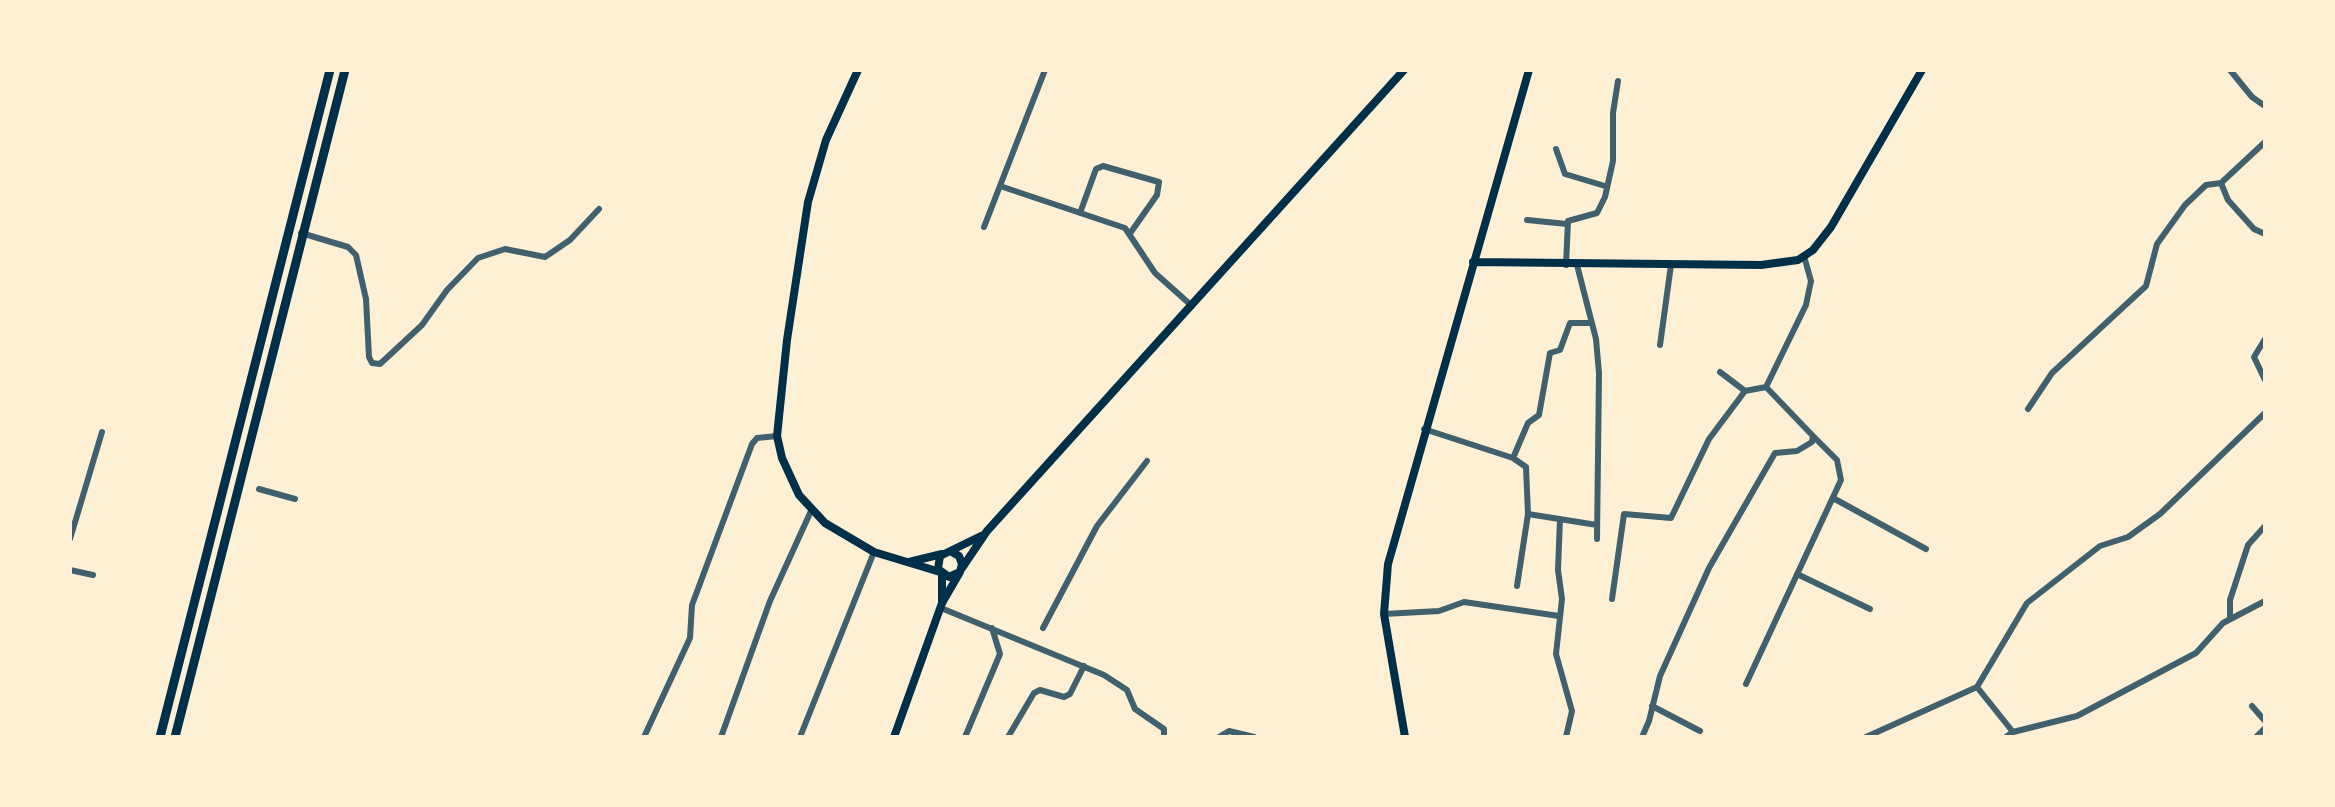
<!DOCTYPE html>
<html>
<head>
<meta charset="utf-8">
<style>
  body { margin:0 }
  #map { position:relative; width:2335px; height:807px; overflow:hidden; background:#fdf0d5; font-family:"Asap Condensed",sans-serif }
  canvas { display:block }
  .frame { position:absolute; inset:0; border:72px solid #fdf0d5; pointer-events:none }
</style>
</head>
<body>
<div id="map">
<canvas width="2335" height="807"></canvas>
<div class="frame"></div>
</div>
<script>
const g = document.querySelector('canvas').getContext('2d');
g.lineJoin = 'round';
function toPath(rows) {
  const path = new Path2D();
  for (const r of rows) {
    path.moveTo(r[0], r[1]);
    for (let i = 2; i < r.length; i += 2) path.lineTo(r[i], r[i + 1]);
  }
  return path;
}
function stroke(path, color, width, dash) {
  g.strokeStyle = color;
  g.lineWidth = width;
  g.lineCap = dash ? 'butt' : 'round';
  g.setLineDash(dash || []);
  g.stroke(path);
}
stroke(toPath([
  [2230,70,2252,97,2265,106],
  [2265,142,2221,183,2228,200,2254,229,2265,234],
  [1556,149,1565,174,1605,186],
  [1000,186,1125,228,1155,273,1192,306],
  [1080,213,1096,169,1103,166,1159,182,1157,195,1131,232],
  [1527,220,1567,224],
  [984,227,1045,70],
  [301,233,348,247,356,255,366,299,369,357,372,363,380,364,422,325,447,290,478,258,505,249,545,257,570,240,599,209],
  [1566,265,1568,221,1597,213,1605,197,1613,161,1613,113,1618,81],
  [1577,265,1596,339,1599,373,1597,539],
  [2265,339,2254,357,2265,380],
  [1660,345,1671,265],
  [1720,372,1745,391],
  [2028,409,2052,373,2146,286,2157,244,2185,205,2206,185,2221,183],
  [1424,429,1513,458,1526,467,1528,514,1517,586],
  [1513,458,1528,423,1539,415,1550,353,1560,350,1570,323,1592,323],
  [259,489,295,499],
  [1833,498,1926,549],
  [1528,514,1597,525],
  [1560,519,1558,570,1562,599,1556,654,1572,711,1566,737],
  [70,539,102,432],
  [70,570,93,575],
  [1797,574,1870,609],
  [1612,599,1624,514,1671,518,1709,439,1745,391,1766,387],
  [941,608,1104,675,1127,690,1135,709,1164,729,1164,737],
  [1384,614,1439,611,1464,602,1559,616],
  [2230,619,2230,600,2248,545,2265,526],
  [1043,628,1097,526,1147,461],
  [1746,684,1841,480,1837,460,1813,436],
  [1977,687,2013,732],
  [1652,706,1700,731],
  [2252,706,2265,721],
  [644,737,690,638,692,605,752,444,757,438,777,436],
  [721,737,770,601,811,511],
  [800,737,874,552],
  [965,737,1000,654,992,628],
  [1008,737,1034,693,1040,690,1064,697,1070,694,1084,666],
  [1219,737,1229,731,1254,737],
  [1642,737,1649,721,1660,676,1709,568,1756,486,1775,453,1797,451,1812,442,1813,436,1766,387,1806,305,1811,281,1804,256],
  [1866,737,1977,687,2027,603,2100,546,2128,537,2160,514,2265,413],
  [2006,737,2013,732,2077,716,2196,653,2223,623,2265,601],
  [2256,737,2265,728]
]), '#3f606c', 6);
stroke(toPath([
  [858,70,826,140,808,202,787,340,777,436,782,458,799,495,825,523,874,552,940,572],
  [1473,262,1761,265,1798,260,1813,250,1831,227,1922,70],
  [952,552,959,556,962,564,960,572,949,577,938,569,940,556,981,536],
  [909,562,942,554],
  [962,568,987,531,1404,70],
  [942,574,942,603],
  [894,737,942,603,960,572],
  [1405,737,1384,614,1388,564,1529,70]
]), '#003049', 8);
stroke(toPath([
  [160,737,330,70],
  [175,737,345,70]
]), '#003049', 9);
</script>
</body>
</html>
